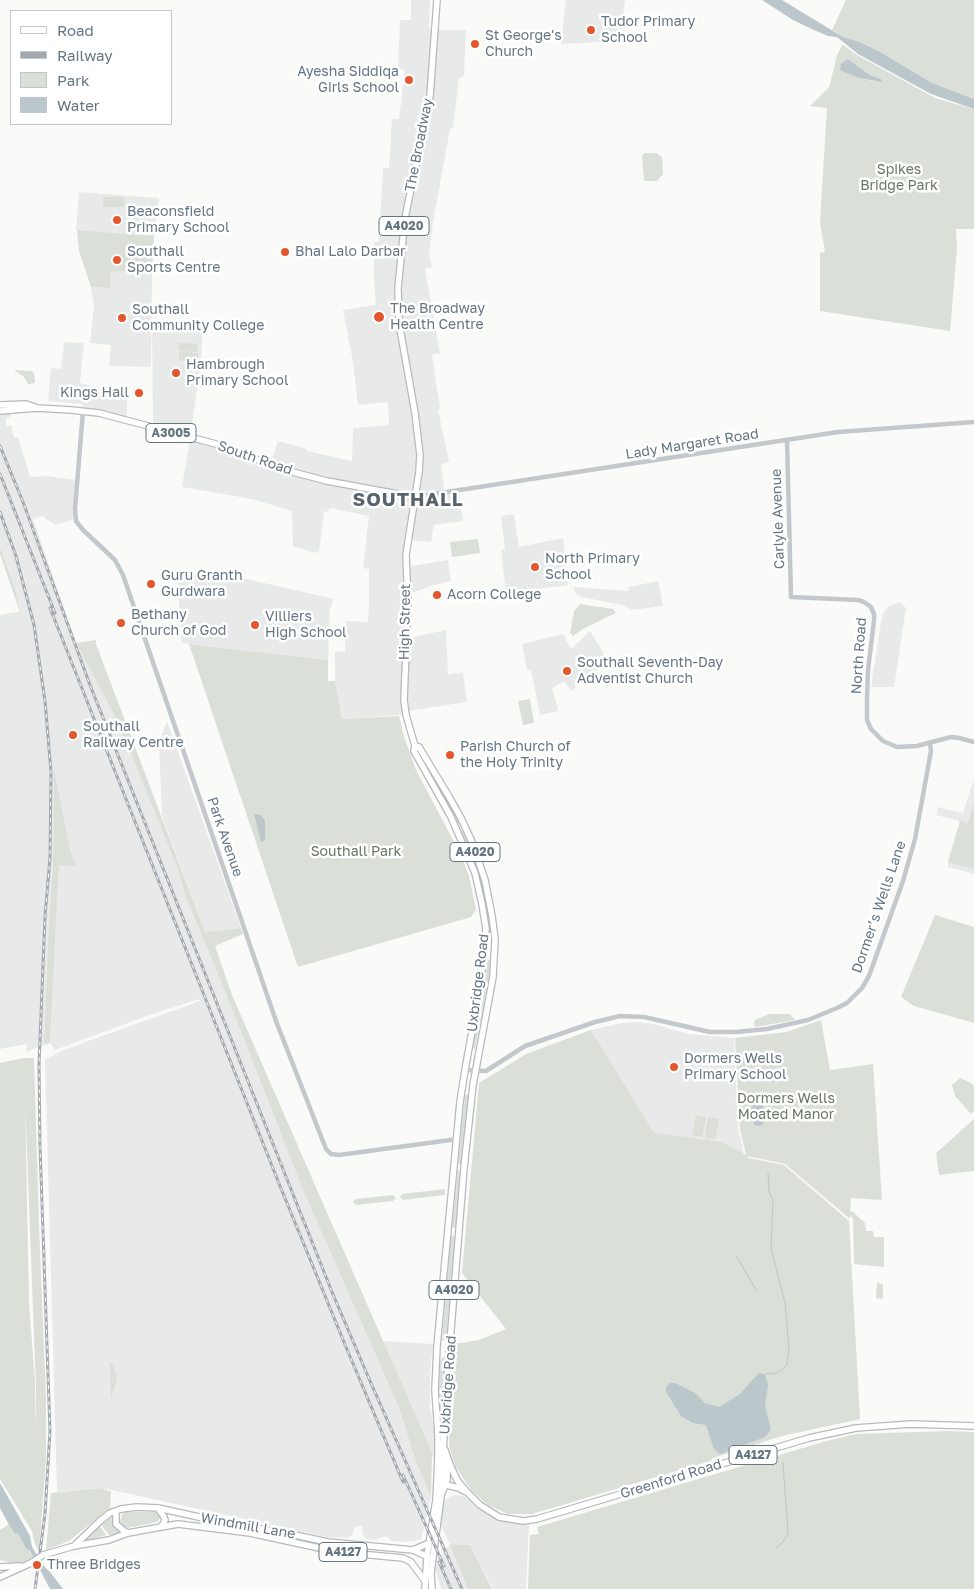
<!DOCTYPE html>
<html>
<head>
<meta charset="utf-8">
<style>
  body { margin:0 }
  #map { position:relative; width:974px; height:1589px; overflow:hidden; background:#fafaf8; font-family:"Golos Text",sans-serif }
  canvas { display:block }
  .legend { position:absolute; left:10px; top:10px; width:162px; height:115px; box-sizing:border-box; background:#fff; border:1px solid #c1c8cd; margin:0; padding:6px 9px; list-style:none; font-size:15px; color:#657683 }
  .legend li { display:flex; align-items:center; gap:10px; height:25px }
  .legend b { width:25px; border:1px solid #c1c8cd }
</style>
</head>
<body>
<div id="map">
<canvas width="974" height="1589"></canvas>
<ul class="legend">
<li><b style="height:6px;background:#fff"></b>Road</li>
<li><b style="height:6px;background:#a2aab0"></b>Railway</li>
<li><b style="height:14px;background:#dadfd7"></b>Park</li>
<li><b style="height:14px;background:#bbc7cb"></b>Water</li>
</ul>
</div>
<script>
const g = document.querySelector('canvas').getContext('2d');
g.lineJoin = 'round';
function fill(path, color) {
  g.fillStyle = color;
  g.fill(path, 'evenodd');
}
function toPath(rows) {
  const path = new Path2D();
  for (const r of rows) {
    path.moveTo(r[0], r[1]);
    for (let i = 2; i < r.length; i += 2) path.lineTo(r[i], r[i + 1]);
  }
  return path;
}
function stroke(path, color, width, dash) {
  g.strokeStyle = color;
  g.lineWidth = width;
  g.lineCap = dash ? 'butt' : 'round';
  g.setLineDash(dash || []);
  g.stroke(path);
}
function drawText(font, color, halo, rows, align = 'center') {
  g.font = font + ' "Golos Text",sans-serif';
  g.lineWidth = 5;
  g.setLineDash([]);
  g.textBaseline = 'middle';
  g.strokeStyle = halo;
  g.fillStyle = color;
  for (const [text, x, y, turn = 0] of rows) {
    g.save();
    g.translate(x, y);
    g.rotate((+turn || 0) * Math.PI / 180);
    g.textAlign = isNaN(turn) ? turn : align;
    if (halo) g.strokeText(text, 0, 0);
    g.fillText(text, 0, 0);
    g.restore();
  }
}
fill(toPath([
  [411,0,430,0,429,30,466,30,464,76,459,78,453,128,450,129,433,222,429,255,432,267,425,269,440,353,432,355,440,409,438,410,449,461,441,465,445,494,459,492,463,521,434,525,431,542,409,540,406,567,448,560,451,581,434,585,409,594,409,638,446,630,448,675,463,672,467,702,414,710,400,715,342,719,335,681,335,652,345,651,346,621,368,622,369,600,369,569,363,568,369,516,331,508,327,512,324,511,319,551,315,553,293,546,292,511,252,499,182,487,190,439,270,464,278,441,307,449,307,451,352,461,353,428,389,425,388,402,358,405,353,362,343,310,376,305,374,281,374,242,379,242,383,168,389,168,392,119,399,119,405,70,398,68,400,20,411,20],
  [566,0,625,0,619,41,561,44],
  [79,192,159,198,154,236,76,230],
  [111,271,152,273,151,367,109,366,111,345,90,343,94,306,91,287,110,288],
  [152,325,203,327,201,361,191,431,153,422],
  [64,342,84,343,80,383,127,396,127,420,83,411,82,404,48,401,51,368,61,369],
  [0,414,10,414,11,416,6,419,6,426,11,425,14,438,18,437,30,477,47,476,76,480,75,519,55,525,42,516,33,519,76,643,118,722,177,867,185,895,227,996,303,1190,399,1408,415,1459,431,1498,421,1540,403,1542,392,1541,387,1537,382,1537,375,1540,366,1539,363,1534,362,1526,355,1527,352,1535,348,1538,327,1537,102,1488,57,1492,45,1060,63,1050,200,1001,199,999,147,1016,55,1050,50,1043,59,864,76,866,70,849,54,773,53,862,48,940,44,1045,26,1052,27,1044,0,1049,0,615,21,613,14,585,0,546],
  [514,514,519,547,563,538,568,585,506,593,501,550,505,549,501,516],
  [208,575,238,577,334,599,330,608,328,660,182,643,177,576],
  [658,581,663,606,631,610,625,606,618,604,581,597,576,594,574,587,628,591,629,587],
  [899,602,906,608,894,687,871,687,882,616,887,607],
  [590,631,608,661,571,691,564,681,552,688,558,711,540,715,531,670,527,670,522,644,563,634,571,649],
  [167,721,241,928,205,932,162,816,159,743],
  [974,779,974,874,948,867,948,862,960,821,936,815,938,807,963,813],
  [637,1022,653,1024,689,1034,734,1038,738,1127,744,1155,722,1142,654,1134,591,1030,622,1023],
  [382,1341,433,1344,430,1371,430,1406,435,1435,436,1447,434,1460],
  [454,1495,464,1496,490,1514,505,1521,529,1523,526,1589,493,1589,470,1545,451,1544,468,1589,441,1589,434,1564,450,1544,439,1522,441,1507,444,1501]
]), '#e8e9e9');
fill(toPath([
  [846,0,974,0,974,99,932,83,882,53,860,42,843,37,832,30],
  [842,45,843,45,857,55,935,98,974,109,974,229,956,229,957,248,950,331,820,311,820,253,825,252,820,222,827,108,810,106,829,87,829,88,837,55],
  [848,59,871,77,881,79,873,81,859,78],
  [645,153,657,153,662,157,663,174,657,181,646,181,644,180,642,156],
  [103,197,124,197,124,207,103,207],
  [77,230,154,236,152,273,111,271,110,288,91,287,79,251],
  [179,343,198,344,197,352,179,351],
  [179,352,198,353,198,361,179,360],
  [14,370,31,371,34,373,35,383,28,384,24,377],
  [478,539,480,553,452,557,450,542],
  [0,547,14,585,21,613,0,615,20,612,0,554],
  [580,604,613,609,616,613,583,629,573,636,570,633,574,611],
  [96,640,96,644,205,932,241,928,243,934,215,946,232,995,432,1453,431,1498,415,1459,399,1408,303,1190,227,996,185,895,177,867,118,722,76,643],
  [189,644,328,660,328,681,335,681,342,719,399,716,405,740,411,755,415,768,461,855,469,876,476,910,471,917,298,967],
  [530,699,534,723,523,725,518,701],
  [54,770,70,849,76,866,59,865,50,1043,44,1045,48,940,53,862],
  [433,778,446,797,460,824,457,825],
  [974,803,974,869,948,862,960,821,968,823],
  [463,830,481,878,491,932,488,932,487,914,479,879,460,831],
  [935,915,974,927,974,1023,914,1006,901,997],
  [488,959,491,961,490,973,475,1049,471,1048,486,960],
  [769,1014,790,1014,795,1020,755,1027,754,1023,755,1020],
  [821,1020,830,1070,873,1064,882,1200,851,1198,850,1212,852,1211,865,1223,866,1231,873,1231,874,1237,884,1237,884,1267,854,1264,853,1218,850,1216,850,1219,785,1164,747,1156,749,1158,784,1165,849,1221,860,1419,782,1436,713,1458,710,1461,532,1514,508,1514,488,1505,471,1490,455,1466,449,1446,449,1435,456,1343,462,1343,479,1340,506,1329,462,1273,479,1083,526,1054,591,1030,654,1133,722,1142,746,1155,740,1129,735,1038,786,1032],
  [24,1058,34,1058,39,1224,46,1398,46,1459,39,1551,35,1544,32,1531,0,1479,0,1063],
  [25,1099,36,1387,36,1439,35,1383,29,1303],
  [960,1078,971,1083,974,1086,974,1111,971,1114,955,1096,952,1085],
  [465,1095,469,1095,462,1162,460,1165,458,1163],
  [696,1115,706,1117,702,1137,692,1135],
  [708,1117,719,1119,715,1139,705,1138],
  [974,1119,974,1171,939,1175,936,1153],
  [458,1170,460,1172,456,1228,452,1227],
  [445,1189,445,1195,403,1200,400,1197,402,1194],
  [393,1195,396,1198,393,1201,356,1205,353,1202,355,1199],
  [453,1235,455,1237,446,1339,443,1341,442,1339,451,1236],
  [877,1283,883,1284,883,1299,876,1298],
  [443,1357,445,1357,440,1423,439,1395,440,1361],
  [110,1362,112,1363,117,1378,111,1399],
  [949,1431,974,1432,974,1589,528,1589,530,1535,539,1534,537,1527,823,1442,856,1434],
  [102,1488,111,1492,110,1508,69,1541,46,1550,51,1493],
  [126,1512,157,1512,161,1517,157,1522,127,1528,122,1526,120,1522,122,1514],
  [113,1516,115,1527,120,1533,109,1535,102,1526,103,1523],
  [9,1524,15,1534,18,1533,33,1557,26,1561,15,1564,0,1560,0,1530],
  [99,1525,106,1535,82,1542,88,1537],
  [450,1544,470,1545,492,1589,468,1589]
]), '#dadfd7');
fill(toPath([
  [762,0,782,0,843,37,860,42,882,53,932,83,974,99,974,109,931,94,858,54,837,37,828,36,816,31,793,20],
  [848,59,871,76,881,79,882,82,859,78,840,70,841,64],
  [254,814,261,815,265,821,265,840,261,842],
  [756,1102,763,1105,765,1114,764,1123,760,1126,755,1125,752,1120,751,1108],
  [759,1373,765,1374,768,1385,765,1406,771,1430,765,1437,720,1454,714,1449,706,1425,693,1423,681,1416,666,1392,666,1387,670,1383,675,1383,695,1393,705,1403,719,1407,740,1394],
  [0,1483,30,1536,32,1547,44,1566,50,1572,63,1589,50,1589,30,1551,26,1548,18,1533,15,1534,8,1523,0,1508]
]), '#bbc7cb');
stroke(toPath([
  [736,1256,757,1291],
  [765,1374,777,1373,787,1365,789,1349,785,1302,771,1249,773,1200,769,1192,768,1173],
  [776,1548,783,1542,788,1533,783,1463]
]), '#bbc7cb', 1);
const primary = toPath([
  [0,405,26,404,35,407],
  [0,411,37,408,71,410,99,413,216,444,285,470,327,481,414,497],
  [415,746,419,747,448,795,461,818,472,842,485,880,492,916,495,939,493,977,473,1085,464,1168,446,1392,441,1496,431,1573,432,1589],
  [445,1450,450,1465,457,1480,466,1491,480,1505,499,1517,523,1521,537,1519,809,1438,856,1428,911,1424,974,1426],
  [442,1484,459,1488,464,1491],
  [442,1493,447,1481,447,1463],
  [158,1508,164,1517,165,1520,162,1526],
  [116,1511,116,1524,124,1531,128,1533],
  [74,1546,100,1521,110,1513,121,1509,137,1507,158,1508,226,1523,290,1534,328,1542,413,1550,430,1558],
  [413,1550,429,1543],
  [43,1555,74,1546,109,1540,128,1533,178,1524,250,1533,338,1552,403,1558,411,1562,425,1581],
  [0,1567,20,1566],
  [0,1577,31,1563],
  [425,1589,427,1556,436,1500,438,1457,438,1435,435,1390,437,1346,460,1102,465,1070,480,987,486,929,482,904,475,873,451,817,414,751,415,746,406,715,404,700,408,602,406,555,419,472,420,455,415,413,399,323,398,288,405,218,430,96,437,0]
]);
stroke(primary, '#b5babe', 8);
stroke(toPath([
  [83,411,75,509,76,521,83,530,115,560,123,575,276,1021,326,1149,331,1154,339,1155,458,1139],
  [787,440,791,597,858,600,864,602,871,607,874,614,874,620,868,670,867,699,867,720,871,729,883,741,897,747,917,746,951,737,959,738,974,742],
  [414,497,838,432,974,422],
  [465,1070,486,1071,525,1046,595,1022,620,1016,644,1017,710,1032,736,1032,767,1029,808,1020,837,1008,847,1003,862,988,869,976,903,881,915,839,931,751,930,743]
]), '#c3c8cc', 4.5);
stroke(primary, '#fff', 5.5);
const rail = toPath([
  [0,446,23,502,90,685,332,1292,370,1381,462,1589],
  [0,474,55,613],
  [0,512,16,556,34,625,45,701,51,772,50,858,45,916,39,1064,40,1146,50,1431,45,1514,35,1589],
  [50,608,280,1186,346,1347,403,1482],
  [403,1475,444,1566],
  [439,1562,451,1589]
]);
stroke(rail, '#a2aab0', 3);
stroke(rail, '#fff', 1, [4]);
const primaryBridge = toPath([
  [31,1563,43,1555]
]);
stroke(primaryBridge, '#b5babe', 8, []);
stroke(primaryBridge, '#fff', 5.5);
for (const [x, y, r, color] of [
  [591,30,5,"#e4572e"],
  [475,44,5,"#e4572e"],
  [409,80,5,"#e4572e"],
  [117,220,5,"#e4572e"],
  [285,252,5,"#e4572e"],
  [117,260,5,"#e4572e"],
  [379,317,6,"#e4572e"],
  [122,318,5,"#e4572e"],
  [176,373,5,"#e4572e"],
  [139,393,5,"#e4572e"],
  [535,567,5,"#e4572e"],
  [151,584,5,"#e4572e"],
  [437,595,5,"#e4572e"],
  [121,623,5,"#e4572e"],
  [255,625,5,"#e4572e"],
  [567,671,5,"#e4572e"],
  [73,735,5,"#e4572e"],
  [450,755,5,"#e4572e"],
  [674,1067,5,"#e4572e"],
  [37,1565,5,"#e4572e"]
]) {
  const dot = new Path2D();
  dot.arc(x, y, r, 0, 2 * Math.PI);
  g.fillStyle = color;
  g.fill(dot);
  stroke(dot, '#fff', 2);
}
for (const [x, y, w] of [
  [404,226,50],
  [171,433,50],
  [475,852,50],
  [454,1290,50],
  [753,1455,48],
  [343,1552,48]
]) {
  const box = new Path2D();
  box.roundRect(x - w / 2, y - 9.5, w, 19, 4);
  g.fillStyle = '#fff';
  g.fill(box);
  stroke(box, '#657683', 1);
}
drawText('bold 12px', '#657683', null, [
  ["A4020",404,226],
  ["A3005",171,433],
  ["A4020",475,852],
  ["A4020",454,1290],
  ["A4127",753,1455],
  ["A4127",343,1552]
]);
drawText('14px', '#657683', '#fff', [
  ["Tudor Primary",601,22],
  ["School",601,38],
  ["St George's",485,36],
  ["Church",485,52],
  ["Ayesha Siddiqa",399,72,"right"],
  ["Girls School",399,88,"right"],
  ["Beaconsfield",127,212],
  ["Primary School",127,228],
  ["Southall",127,252],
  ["Sports Centre",127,268],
  ["Bhai Lalo Darbar",295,252],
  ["The Broadway",390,309],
  ["Health Centre",390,325],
  ["Southall",132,310],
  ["Community College",132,326],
  ["Hambrough",186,365],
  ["Primary School",186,381],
  ["Kings Hall",129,393,"right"],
  ["North Primary",545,559],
  ["School",545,575],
  ["Guru Granth",161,576],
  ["Gurdwara",161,592],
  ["Acorn College",447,595],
  ["Bethany",131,615],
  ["Church of God",131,631],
  ["Villiers",265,617],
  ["High School",265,633],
  ["Southall Seventh-Day",577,663],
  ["Adventist Church",577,679],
  ["Southall",83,727],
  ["Railway Centre",83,743],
  ["Parish Church of",460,747],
  ["the Holy Trinity",460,763],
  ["Dormers Wells",684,1059],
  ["Primary School",684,1075],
  ["Three Bridges",47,1565]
], 'left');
drawText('14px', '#657683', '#fff', [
  ["The Broadway",419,145,-79],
  ["Lady Margaret Road",692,444,-9],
  ["South Road",255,458,19],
  ["Carlyle Avenue",778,519,-92],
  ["High Street",405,622,-89],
  ["North Road",859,656,-86],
  ["Park Avenue",225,837,71],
  ["Dormer’s Wells Lane",879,907,-71],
  ["Uxbridge Road",478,983,-83],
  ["Uxbridge Road",448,1385,-86],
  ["Greenford Road",671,1479,-17],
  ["Windmill Lane",248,1526,10]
]);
drawText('14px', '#687a64', '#fff', [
  ["Spikes",899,170],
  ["Bridge Park",899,186],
  ["Southall Park",356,852],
  ["Dormers Wells",786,1099],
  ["Moated Manor",786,1115]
]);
g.letterSpacing = '1px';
drawText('bold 19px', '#57646e', '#fff', [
  ["SOUTHALL",408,500]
]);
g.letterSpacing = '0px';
</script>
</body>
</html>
